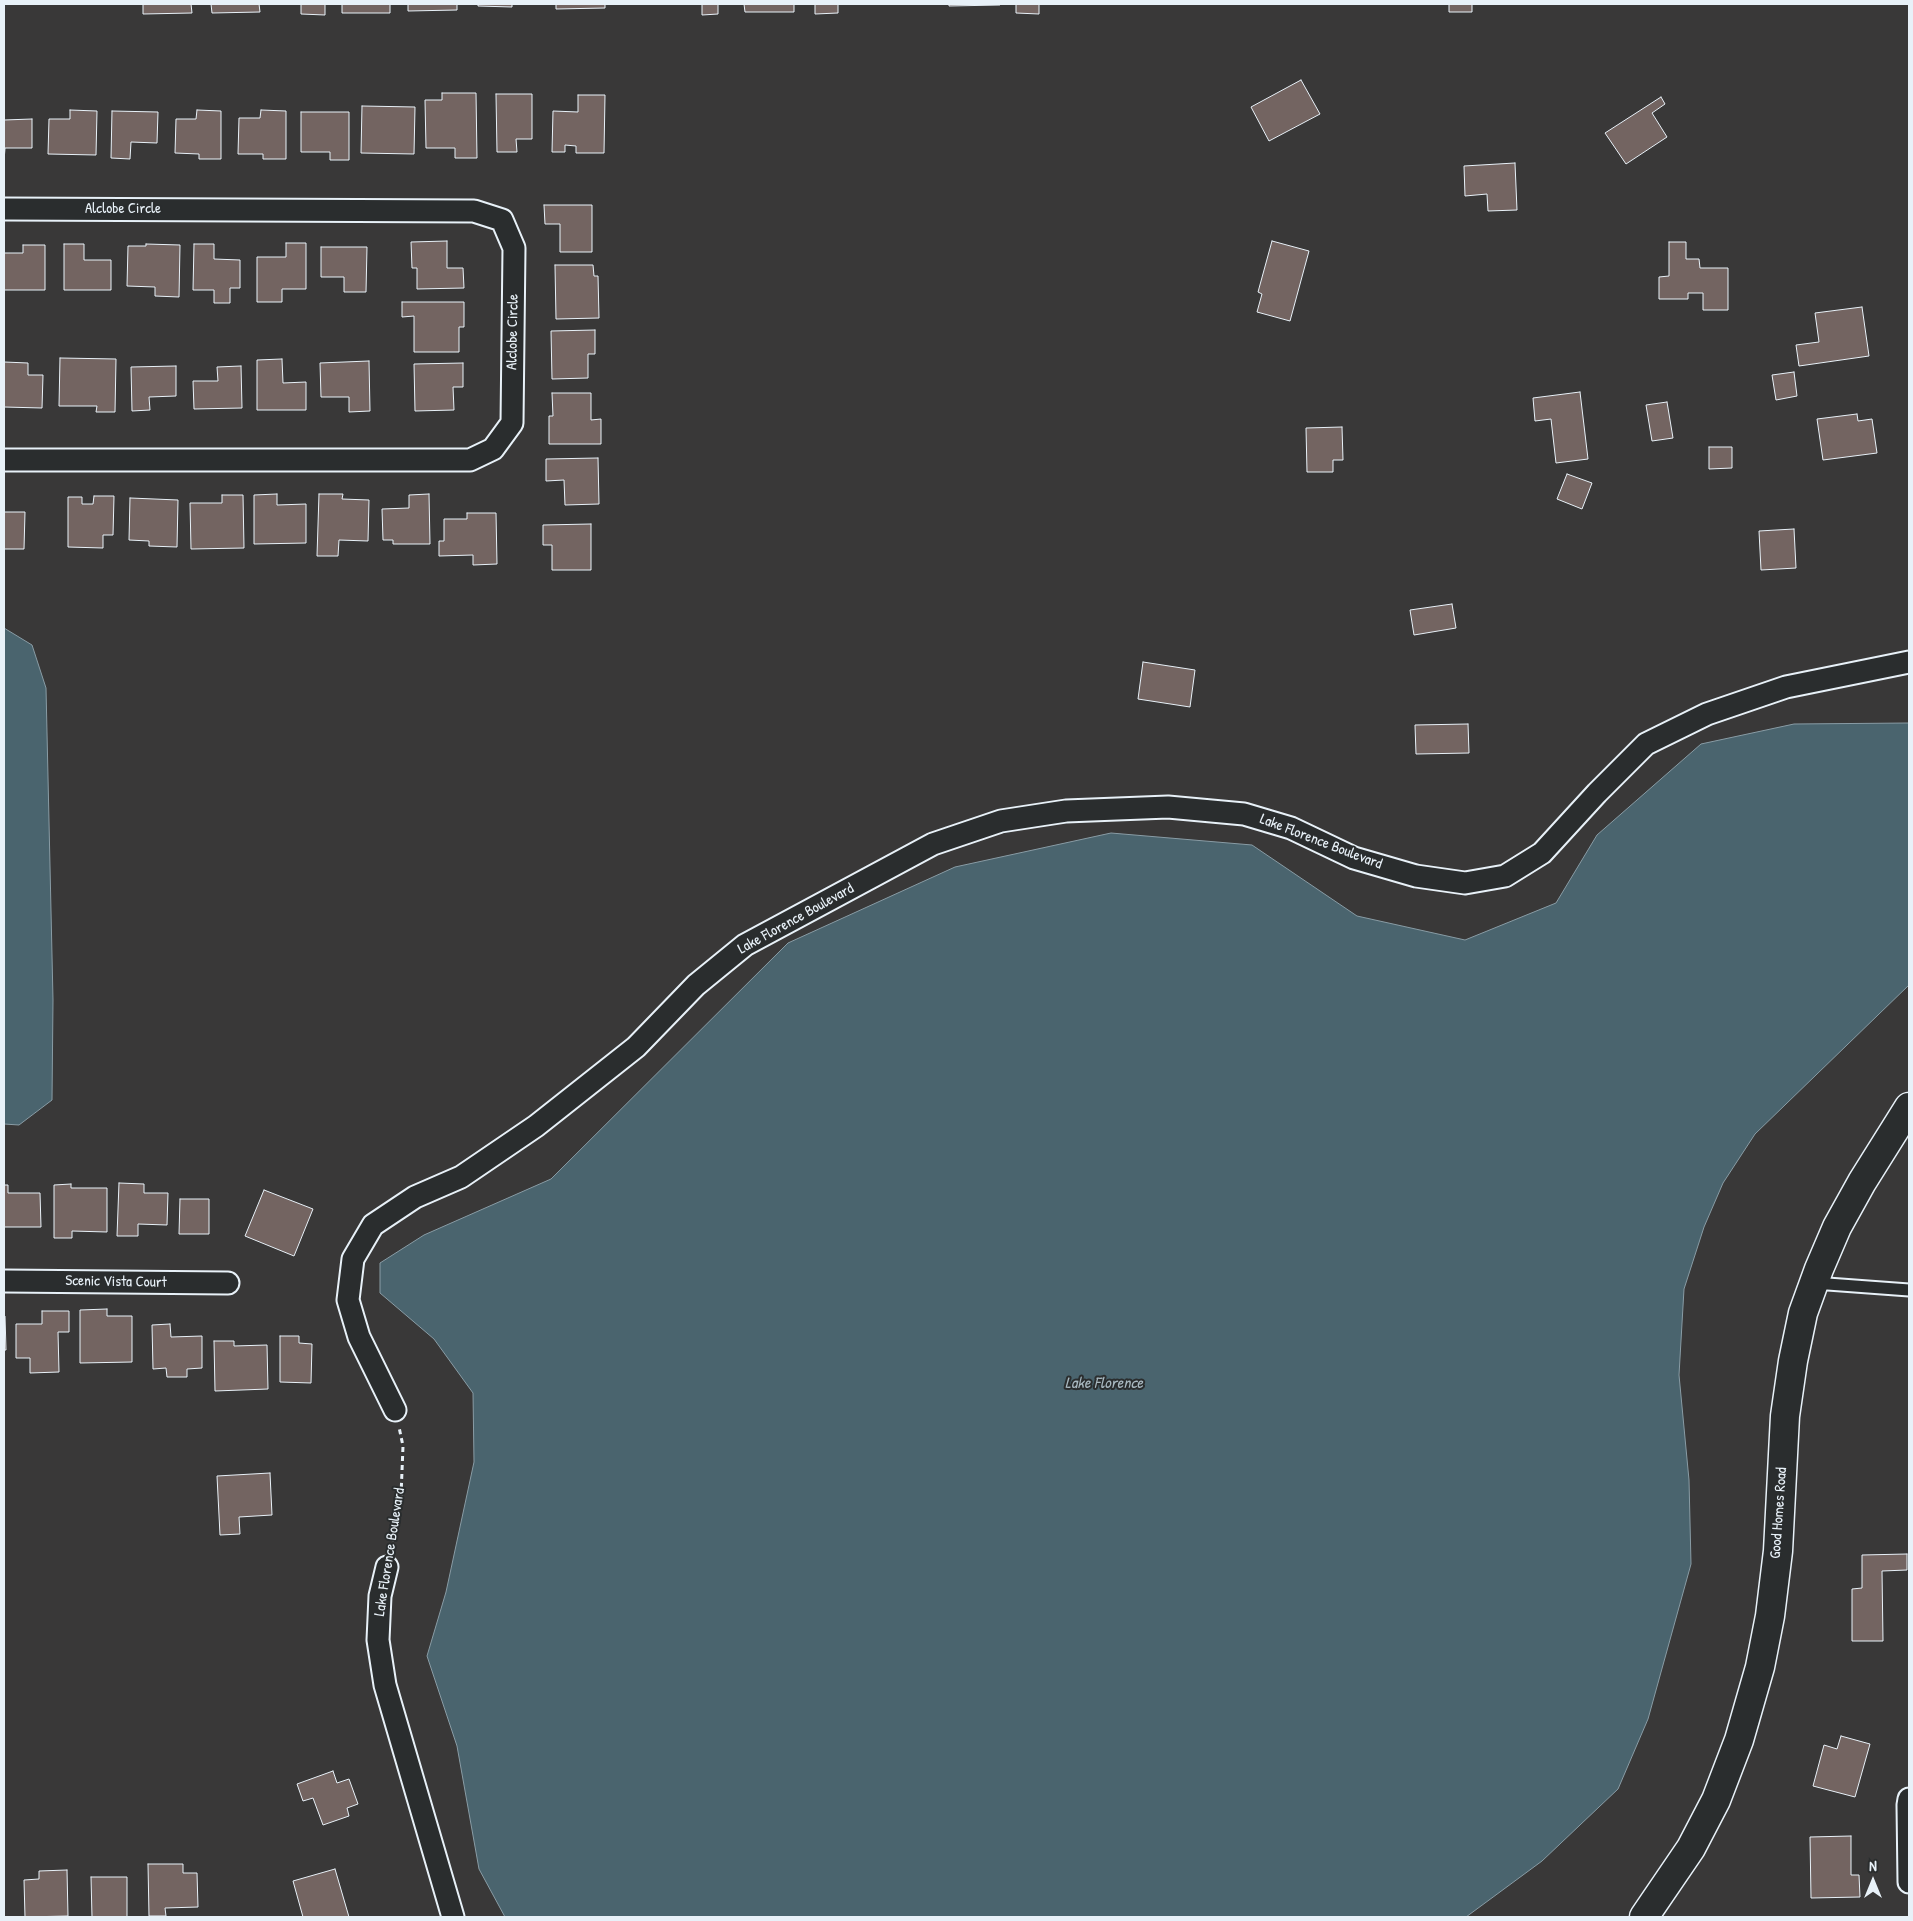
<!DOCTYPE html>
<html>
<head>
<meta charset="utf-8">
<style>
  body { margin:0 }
  #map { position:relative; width:1913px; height:1921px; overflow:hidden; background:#393838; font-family:"Patrick Hand",sans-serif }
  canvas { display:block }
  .frame { position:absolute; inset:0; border:5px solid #e8f1f8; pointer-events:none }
  .north { position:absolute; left:1848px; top:1856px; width:50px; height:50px; -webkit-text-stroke:4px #2a2d2e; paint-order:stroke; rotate:0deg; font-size:14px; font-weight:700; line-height:20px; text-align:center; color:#e8f1f8 }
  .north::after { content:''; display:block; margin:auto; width:18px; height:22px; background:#e8f1f8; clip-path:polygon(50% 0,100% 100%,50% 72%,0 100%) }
</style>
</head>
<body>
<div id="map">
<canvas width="1913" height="1921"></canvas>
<div class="frame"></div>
<div class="north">N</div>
</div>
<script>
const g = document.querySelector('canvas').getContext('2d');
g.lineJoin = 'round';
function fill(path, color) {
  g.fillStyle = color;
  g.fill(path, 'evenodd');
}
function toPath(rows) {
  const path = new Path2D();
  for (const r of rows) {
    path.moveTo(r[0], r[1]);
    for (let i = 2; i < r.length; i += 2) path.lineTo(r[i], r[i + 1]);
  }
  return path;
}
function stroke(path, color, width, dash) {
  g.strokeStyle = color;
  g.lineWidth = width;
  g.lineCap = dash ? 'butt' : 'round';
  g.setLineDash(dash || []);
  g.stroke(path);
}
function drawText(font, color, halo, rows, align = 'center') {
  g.font = font + ' "Patrick Hand",sans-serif';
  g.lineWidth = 4;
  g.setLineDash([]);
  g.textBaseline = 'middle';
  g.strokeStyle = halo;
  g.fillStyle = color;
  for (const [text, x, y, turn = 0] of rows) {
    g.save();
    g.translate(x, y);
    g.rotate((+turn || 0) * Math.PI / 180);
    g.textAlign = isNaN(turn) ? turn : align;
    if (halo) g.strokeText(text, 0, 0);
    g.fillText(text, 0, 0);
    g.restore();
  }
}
const water = toPath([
  [4,628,32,645,46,688,53,1000,52,1100,19,1125,4,1124,4,628],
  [1909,723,1909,985,1755,1134,1723,1183,1704,1227,1684,1289,1679,1375,1689,1480,1691,1564,1648,1719,1618,1789,1542,1861,1466,1917,505,1917,479,1869,457,1746,427,1656,446,1592,474,1462,473,1393,434,1339,380,1293,380,1263,424,1235,551,1179,788,943,955,867,1111,833,1252,845,1357,916,1465,940,1556,903,1597,835,1701,744,1794,724,1909,723]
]);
fill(water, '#4a646e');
stroke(water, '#899ca5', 1);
const building = toPath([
  [143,4,191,4,192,13,143,14,143,4],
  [211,4,259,4,260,12,212,13,211,4],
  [301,4,325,4,325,15,301,14,301,4],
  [342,4,390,4,390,13,342,13,342,4],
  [408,4,457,4,457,10,408,11,408,4],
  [478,4,512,4,512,7,478,6,478,4],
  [556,4,605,4,605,8,556,9,556,4],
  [671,4,718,4,718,14,702,15,702,4,671,4],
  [744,4,794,4,794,12,745,12,744,4],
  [815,4,838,4,838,13,815,14,815,4],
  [949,4,999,4,1000,5,949,6,949,4],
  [1016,4,1039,4,1039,14,1016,13,1016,4],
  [1449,4,1472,4,1472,12,1449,12,1449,4],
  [1301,80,1320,114,1269,141,1251,107,1301,80],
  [442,93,476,93,477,158,455,158,455,148,426,148,425,100,442,100,442,93],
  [496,94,532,94,532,139,516,139,517,152,497,152,496,94],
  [578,95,605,95,604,153,576,153,576,146,565,145,565,152,552,152,553,111,578,112,578,95],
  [1661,97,1665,104,1652,113,1667,137,1626,164,1605,133,1661,97],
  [362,106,415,107,414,154,361,153,362,106],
  [70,110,97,111,96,155,48,154,49,119,70,119,70,110],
  [197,110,221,111,221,159,199,159,199,154,175,153,176,119,196,119,197,110],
  [261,110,286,111,286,159,263,159,263,154,238,154,239,118,260,118,261,110],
  [112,111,158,112,157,143,131,142,130,159,111,158,112,111],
  [301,112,349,112,349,160,330,160,330,152,301,152,301,112],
  [32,119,32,148,5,148,4,161,4,120,32,119],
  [1515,163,1517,210,1488,211,1487,194,1465,196,1464,166,1515,163],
  [544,205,592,205,592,252,560,252,560,224,545,224,544,205],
  [447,241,447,268,463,268,464,288,417,289,417,268,412,268,411,242,447,241],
  [1272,241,1309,251,1290,321,1257,312,1262,294,1258,292,1272,241],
  [1669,242,1686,242,1686,259,1699,259,1700,268,1728,268,1728,310,1703,310,1703,293,1688,293,1688,299,1659,299,1659,277,1669,276,1669,242],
  [286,243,306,243,306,289,282,289,282,302,257,302,257,257,286,257,286,243],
  [64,244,84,244,84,260,111,260,111,290,64,290,64,244],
  [146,244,180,245,179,297,155,296,155,287,127,286,128,246,146,246,146,244],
  [194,244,214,244,214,259,240,260,240,288,230,288,230,303,214,303,214,290,193,290,194,244],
  [23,245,45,245,45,290,4,290,4,253,23,253,23,245],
  [321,247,367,247,366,292,344,292,344,277,321,277,321,247],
  [555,265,593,265,594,276,598,276,599,318,556,319,555,265],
  [402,302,464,302,464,327,459,327,459,352,414,352,414,316,402,317,402,302],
  [1862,307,1869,356,1799,366,1796,345,1819,342,1815,313,1862,307],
  [595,330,595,354,588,354,588,378,552,379,551,331,595,330],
  [60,358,116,359,115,412,96,412,97,406,59,406,60,358],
  [282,359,283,383,306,382,306,410,257,410,257,360,282,359],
  [369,361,370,411,349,412,349,397,321,397,320,363,369,361],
  [4,362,28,363,28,375,43,375,42,408,4,407,4,362],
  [463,363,463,387,453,387,454,410,415,411,414,364,463,363],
  [176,366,176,396,149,397,150,410,132,411,131,367,176,366],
  [241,366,242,408,194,409,193,381,218,381,217,367,241,366],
  [1794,372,1797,396,1776,400,1772,375,1794,372],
  [1580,392,1588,459,1556,463,1551,419,1535,421,1533,398,1580,392],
  [552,393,591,393,591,420,601,419,601,444,549,444,549,416,553,416,552,393],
  [1667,402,1673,438,1652,441,1646,405,1667,402],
  [1857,414,1858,421,1872,419,1877,453,1823,460,1817,419,1857,414],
  [1342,427,1343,460,1333,460,1333,472,1307,472,1306,428,1342,427],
  [1709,447,1732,447,1732,468,1709,469,1709,447],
  [598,458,599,504,565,505,564,480,546,481,546,459,598,458],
  [1567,474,1592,483,1582,509,1557,499,1567,474],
  [277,494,277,505,306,504,306,543,254,544,254,495,277,494],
  [319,494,343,494,342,499,369,500,368,541,339,540,338,556,317,556,319,494],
  [429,494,430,544,393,544,393,540,383,540,382,509,409,508,409,495,429,494],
  [222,495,243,495,244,548,191,549,190,503,222,503,222,495],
  [94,496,114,496,113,535,103,535,103,548,68,547,68,497,82,497,82,504,93,504,94,496],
  [130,498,178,500,177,547,149,546,149,541,129,540,130,498],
  [4,512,25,512,24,549,4,549,4,512],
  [467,513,496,513,497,564,473,565,473,555,439,556,439,541,444,541,444,519,467,519,467,513],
  [591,524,591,570,552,570,552,545,543,545,543,525,591,524],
  [1794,529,1796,568,1761,570,1759,531,1794,529],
  [1452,604,1456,628,1414,635,1410,610,1452,604],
  [1143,662,1195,670,1190,707,1138,699,1143,662],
  [1468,724,1469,753,1416,754,1415,725,1468,724],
  [119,1183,144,1184,144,1193,168,1193,167,1225,138,1224,138,1236,117,1236,119,1183],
  [71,1184,71,1188,107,1188,107,1232,72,1231,72,1238,54,1238,54,1185,71,1184],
  [4,1185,8,1185,8,1193,40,1193,41,1227,4,1227,4,1185],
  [264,1190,313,1209,294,1256,245,1236,264,1190],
  [180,1199,209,1199,209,1234,179,1234,180,1199],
  [107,1309,107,1316,132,1316,132,1362,80,1363,80,1310,107,1309],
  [42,1311,69,1311,69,1332,58,1332,59,1372,30,1373,30,1358,16,1358,16,1324,42,1324,42,1311],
  [4,1316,5,1316,6,1350,4,1350,4,1316],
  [170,1324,171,1337,202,1336,202,1368,187,1369,187,1377,167,1377,166,1368,153,1369,152,1325,170,1324],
  [280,1336,299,1336,299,1343,312,1344,311,1383,280,1382,280,1336],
  [214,1341,234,1341,234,1346,267,1345,268,1389,215,1391,214,1341],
  [270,1473,272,1515,239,1517,240,1534,220,1535,217,1476,270,1473],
  [1907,1554,1907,1570,1882,1571,1883,1641,1852,1641,1852,1589,1862,1588,1862,1555,1907,1554],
  [1841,1736,1870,1744,1855,1797,1813,1786,1824,1745,1837,1749,1841,1736],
  [333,1771,337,1783,349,1779,358,1804,347,1808,349,1816,323,1825,313,1798,303,1801,297,1784,333,1771],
  [1851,1836,1851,1875,1859,1875,1860,1897,1811,1898,1810,1837,1851,1836],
  [148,1864,183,1864,183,1873,197,1873,198,1907,165,1908,166,1916,149,1916,148,1864],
  [335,1869,349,1917,303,1917,293,1881,335,1869],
  [67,1870,68,1916,25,1917,24,1880,39,1879,39,1871,67,1870],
  [91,1877,127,1877,127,1917,92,1917,91,1877]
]);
fill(building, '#736461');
stroke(building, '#e8f1f8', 1);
const service = toPath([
  [1814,1283,1909,1290]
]);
const minor = toPath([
  [4,209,474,211,502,220,514,248,512,423,493,449,470,460,4,460],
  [4,1281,228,1283],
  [395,1410,359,1337,348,1300,353,1259,373,1225,415,1197,461,1177,536,1126,636,1047,696,985,745,945,933,844,1001,821,1066,811,1168,807,1244,814,1291,828,1354,858,1416,876,1465,883,1505,876,1542,853,1597,793,1646,744,1707,714,1786,687,1909,662],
  [387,1567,380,1596,378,1640,385,1685,453,1917],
  [1909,1799,1908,1805,1909,1882]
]);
const tertiary = toPath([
  [1644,1917,1691,1848,1716,1800,1739,1740,1760,1667,1770,1616,1778,1551,1785,1416,1793,1361,1803,1313,1819,1269,1837,1227,1862,1182,1909,1107]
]);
stroke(service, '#e8f1f8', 15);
stroke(minor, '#e8f1f8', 25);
stroke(tertiary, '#e8f1f8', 31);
stroke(toPath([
  [391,1550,401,1496,403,1446,399,1427]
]), '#e8f1f8', 3, [5, 4]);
stroke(service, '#2a2d2e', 11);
stroke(minor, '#2a2d2e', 21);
stroke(tertiary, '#2a2d2e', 28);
drawText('15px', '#e8f1f8', '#2a2d2e', [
  ["Alclobe Circle",123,209],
  ["Alclobe Circle",513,332,-89],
  ["Lake Florence Boulevard",1321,842,21],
  ["Lake Florence Boulevard",796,919,-29],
  ["Scenic Vista Court",116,1282,1],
  ["Good Homes Road",1779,1513,-86],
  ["Lake Florence Boulevard",390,1552,-81]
]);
drawText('italic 16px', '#a9b9c1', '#2a2d2e', [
  ["Lake Florence",1104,1384]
]);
</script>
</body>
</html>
